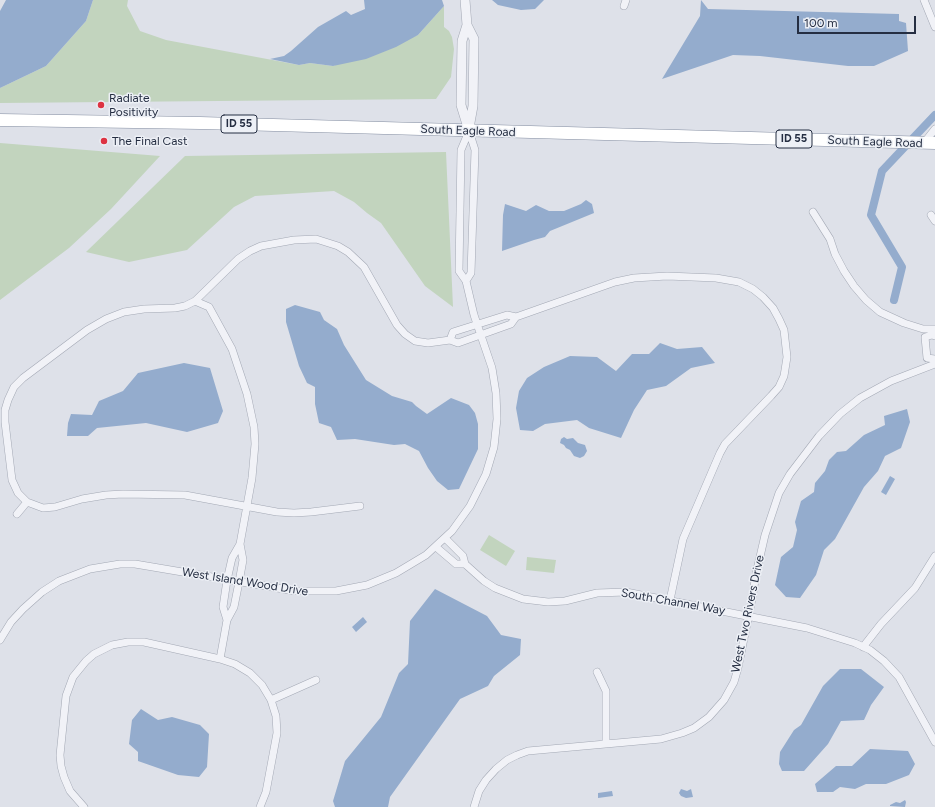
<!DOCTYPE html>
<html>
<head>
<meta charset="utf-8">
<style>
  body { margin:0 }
  #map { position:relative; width:935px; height:807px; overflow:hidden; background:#dee1e9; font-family:Figtree,sans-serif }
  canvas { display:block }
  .scale { position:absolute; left:797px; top:16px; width:119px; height:18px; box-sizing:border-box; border:2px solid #252e42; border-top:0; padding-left:5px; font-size:12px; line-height:14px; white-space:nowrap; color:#252e42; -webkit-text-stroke:3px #edf0f6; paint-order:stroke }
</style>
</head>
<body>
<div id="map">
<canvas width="935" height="807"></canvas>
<div class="scale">100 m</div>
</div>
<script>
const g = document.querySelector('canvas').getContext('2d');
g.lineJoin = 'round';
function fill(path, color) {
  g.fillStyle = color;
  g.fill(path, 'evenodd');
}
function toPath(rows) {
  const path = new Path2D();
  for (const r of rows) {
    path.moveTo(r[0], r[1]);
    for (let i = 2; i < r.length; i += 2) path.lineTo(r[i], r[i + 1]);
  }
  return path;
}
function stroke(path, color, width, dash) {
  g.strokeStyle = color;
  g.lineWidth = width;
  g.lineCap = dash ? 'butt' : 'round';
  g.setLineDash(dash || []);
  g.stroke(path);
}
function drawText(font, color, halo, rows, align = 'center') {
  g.font = font + ' Figtree,sans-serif';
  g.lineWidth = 3;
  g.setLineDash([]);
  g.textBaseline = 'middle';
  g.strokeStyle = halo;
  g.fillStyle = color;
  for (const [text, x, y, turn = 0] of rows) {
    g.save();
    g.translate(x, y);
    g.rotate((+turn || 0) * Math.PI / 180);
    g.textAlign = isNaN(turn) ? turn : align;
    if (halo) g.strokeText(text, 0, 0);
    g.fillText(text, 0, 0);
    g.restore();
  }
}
fill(toPath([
  [93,0,128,0,127,6,140,31,166,40,299,65,310,63,333,66,418,35,444,6,444,27,449,31,452,37,454,49,451,77,436,99,0,103,0,88,46,66,86,21],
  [0,143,160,156,111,209,69,248,0,300],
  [446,152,453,307,425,286,381,223,367,213,354,202,334,191,255,196,234,207,187,250,129,262,86,252,185,156],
  [489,535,515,551,506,566,480,550],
  [527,557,556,560,554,573,526,570]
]), '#c2d4be');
fill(toPath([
  [6,0,93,0,86,21,46,66,0,88,0,11],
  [364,0,442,0,444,6,418,35,396,47,366,59,333,66,310,63,299,65,270,59,284,56,291,51,318,27,346,11,351,15,365,9],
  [492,0,544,0,535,9,521,10,498,5],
  [701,0,708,9,899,14,899,21,906,23,908,51,874,66,848,66,760,56,733,55,662,79,700,16],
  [586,200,592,204,594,213,550,231,545,237,534,240,502,251,503,215,505,204,526,211,536,205,549,211,564,211,581,204],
  [295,305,320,312,324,320,337,329,344,345,366,380,392,396,412,402,416,406,427,414,451,398,469,405,475,413,478,424,478,449,459,489,448,490,437,481,428,468,419,451,405,444,394,445,355,439,337,440,331,427,319,423,315,404,315,387,307,383,299,366,286,322,286,309],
  [660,343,677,349,702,347,715,363,691,368,666,386,647,390,634,410,621,438,589,428,577,420,545,424,533,431,520,430,516,408,519,391,527,378,544,367,570,356,597,357,616,371,632,354,649,354],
  [184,363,210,368,223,411,218,423,187,432,146,423,97,428,88,436,67,436,68,423,71,414,92,415,99,401,123,391,138,373],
  [907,409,910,422,901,448,885,456,878,471,864,487,835,539,824,550,816,575,800,598,786,597,775,585,781,557,793,547,797,530,795,522,801,501,814,492,815,483,825,471,829,460,837,452,846,451,864,435,885,425,884,416],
  [564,437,567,439,573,438,578,443,585,445,587,451,584,456,580,458,574,456,570,450,566,448,564,445,560,443,561,439],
  [890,476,895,479,886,495,881,492],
  [435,589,487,616,501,635,521,639,520,655,494,676,488,686,460,699,390,797,388,807,335,807,333,801,345,761,381,717,399,673,408,664,410,621],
  [363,617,367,622,356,632,352,627],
  [840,669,861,669,884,687,871,705,864,720,841,721,828,744,804,771,782,771,779,764,780,752,794,730,801,725,823,686],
  [141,709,158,720,172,717,200,725,209,734,207,767,199,777,178,775,138,761,138,752,129,744,132,720],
  [870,749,908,751,915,764,909,775,886,784,866,784,855,789,840,787,833,792,817,792,815,784,836,766,852,766],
  [681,789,687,791,691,789,693,797,686,798,681,796,679,793],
  [612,791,613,796,598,798,598,793],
  [905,800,906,802,905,807,890,806,890,805,896,802,900,803]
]), '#94accd');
stroke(toPath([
  [894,300,902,267,871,215,882,171,935,115]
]), '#94accd', 8);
const minor = toPath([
  [924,0,935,27],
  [624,6,626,0],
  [924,143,935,129],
  [813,212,830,239,835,254,844,271,854,286,866,300,880,312,904,323,923,329,935,329],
  [931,215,935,221],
  [466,281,471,273,475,150,469,131],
  [195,301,209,307,232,349,247,394,254,427,255,444,252,478,240,544,232,558,227,580,223,607,227,620,234,607,239,582,243,560,240,544],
  [516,317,615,282,634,278,667,276,716,278,739,282,753,289,763,297,773,308,779,319,784,330,787,357,784,376,779,387,771,396,725,444,720,453,683,539,670,600],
  [935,336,932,335,925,337,927,358,935,359],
  [27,502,18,493,12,480,5,422,5,410,8,400,14,387,23,378,87,330,106,319,124,312,144,309,175,308,185,306,195,301,238,259,250,251,261,246,294,240,316,239,338,246,348,252,364,267,397,325,405,334,415,341,428,343,450,340,458,343,511,324,516,317,507,315,453,332,450,340],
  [17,514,27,502,43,508,55,507,82,499,106,495,123,494,185,495,277,512,294,513,311,512,360,506],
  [436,547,456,564,465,564,463,556,445,538],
  [465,564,484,581,495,588,523,599,548,602,565,601,597,593,626,592,807,628,855,643,870,650,884,661,899,677,935,742],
  [0,640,11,622,23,609,42,592,59,581,90,569,120,564,135,564,295,591,336,591,367,585,396,573,426,555,452,531,470,506,486,474,494,447,497,419,496,393,492,368,474,315,466,281,459,271,461,150,469,131],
  [863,647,881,624,915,588,935,556],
  [220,659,227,620],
  [597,672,606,691,606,743],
  [271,700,316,680],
  [84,807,70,791,64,777,61,766,60,755,66,696,73,677,86,661,94,654,112,645,128,642,144,642,220,659,235,664,250,673,262,685,271,700,276,716,277,733,266,792,260,807],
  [474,807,479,791,486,780,496,769,507,760,517,755,528,751,661,739,682,733,694,728,709,717,724,700,734,682,738,668,752,599,756,574,765,535,779,493,790,474,819,436,840,414,860,398,891,381,935,364]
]);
const tertiary = toPath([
  [465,0,467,25,462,41,461,105,469,131],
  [467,25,474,39,473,106,469,128]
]);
const trunk = toPath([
  [0,120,200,123,935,143]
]);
stroke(minor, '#a3a8b4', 8);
stroke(tertiary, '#a3a8b4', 10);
stroke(trunk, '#838da1', 13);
stroke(minor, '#f1f2f7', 7);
stroke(tertiary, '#f1f2f7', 9);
stroke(trunk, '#fff', 12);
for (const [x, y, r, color] of [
  [101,105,4,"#dd3342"],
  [104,141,4,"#dd3342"]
]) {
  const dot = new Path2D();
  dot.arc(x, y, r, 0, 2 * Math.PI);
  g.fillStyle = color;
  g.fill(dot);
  stroke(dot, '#edf0f6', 1.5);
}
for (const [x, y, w] of [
  [239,124,36],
  [794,139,36]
]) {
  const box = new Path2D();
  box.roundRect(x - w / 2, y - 9, w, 18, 3);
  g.fillStyle = '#edf0f6';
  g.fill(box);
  stroke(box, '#252e42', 1);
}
drawText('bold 11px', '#252e42', null, [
  ["ID 55",239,124],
  ["ID 55",794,139]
]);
drawText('12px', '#252e42', '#edf0f6', [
  ["Radiate",109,98],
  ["Positivity",109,112],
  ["The Final Cast",112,141]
], 'left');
drawText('12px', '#252e42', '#edf0f6', [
  ["South Eagle Road",468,131,2],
  ["South Eagle Road",875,142,2],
  ["West Island Wood Drive",245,582,9],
  ["South Channel Way",673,602,10],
  ["West Two Rivers Drive",748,614,-78]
]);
</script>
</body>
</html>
